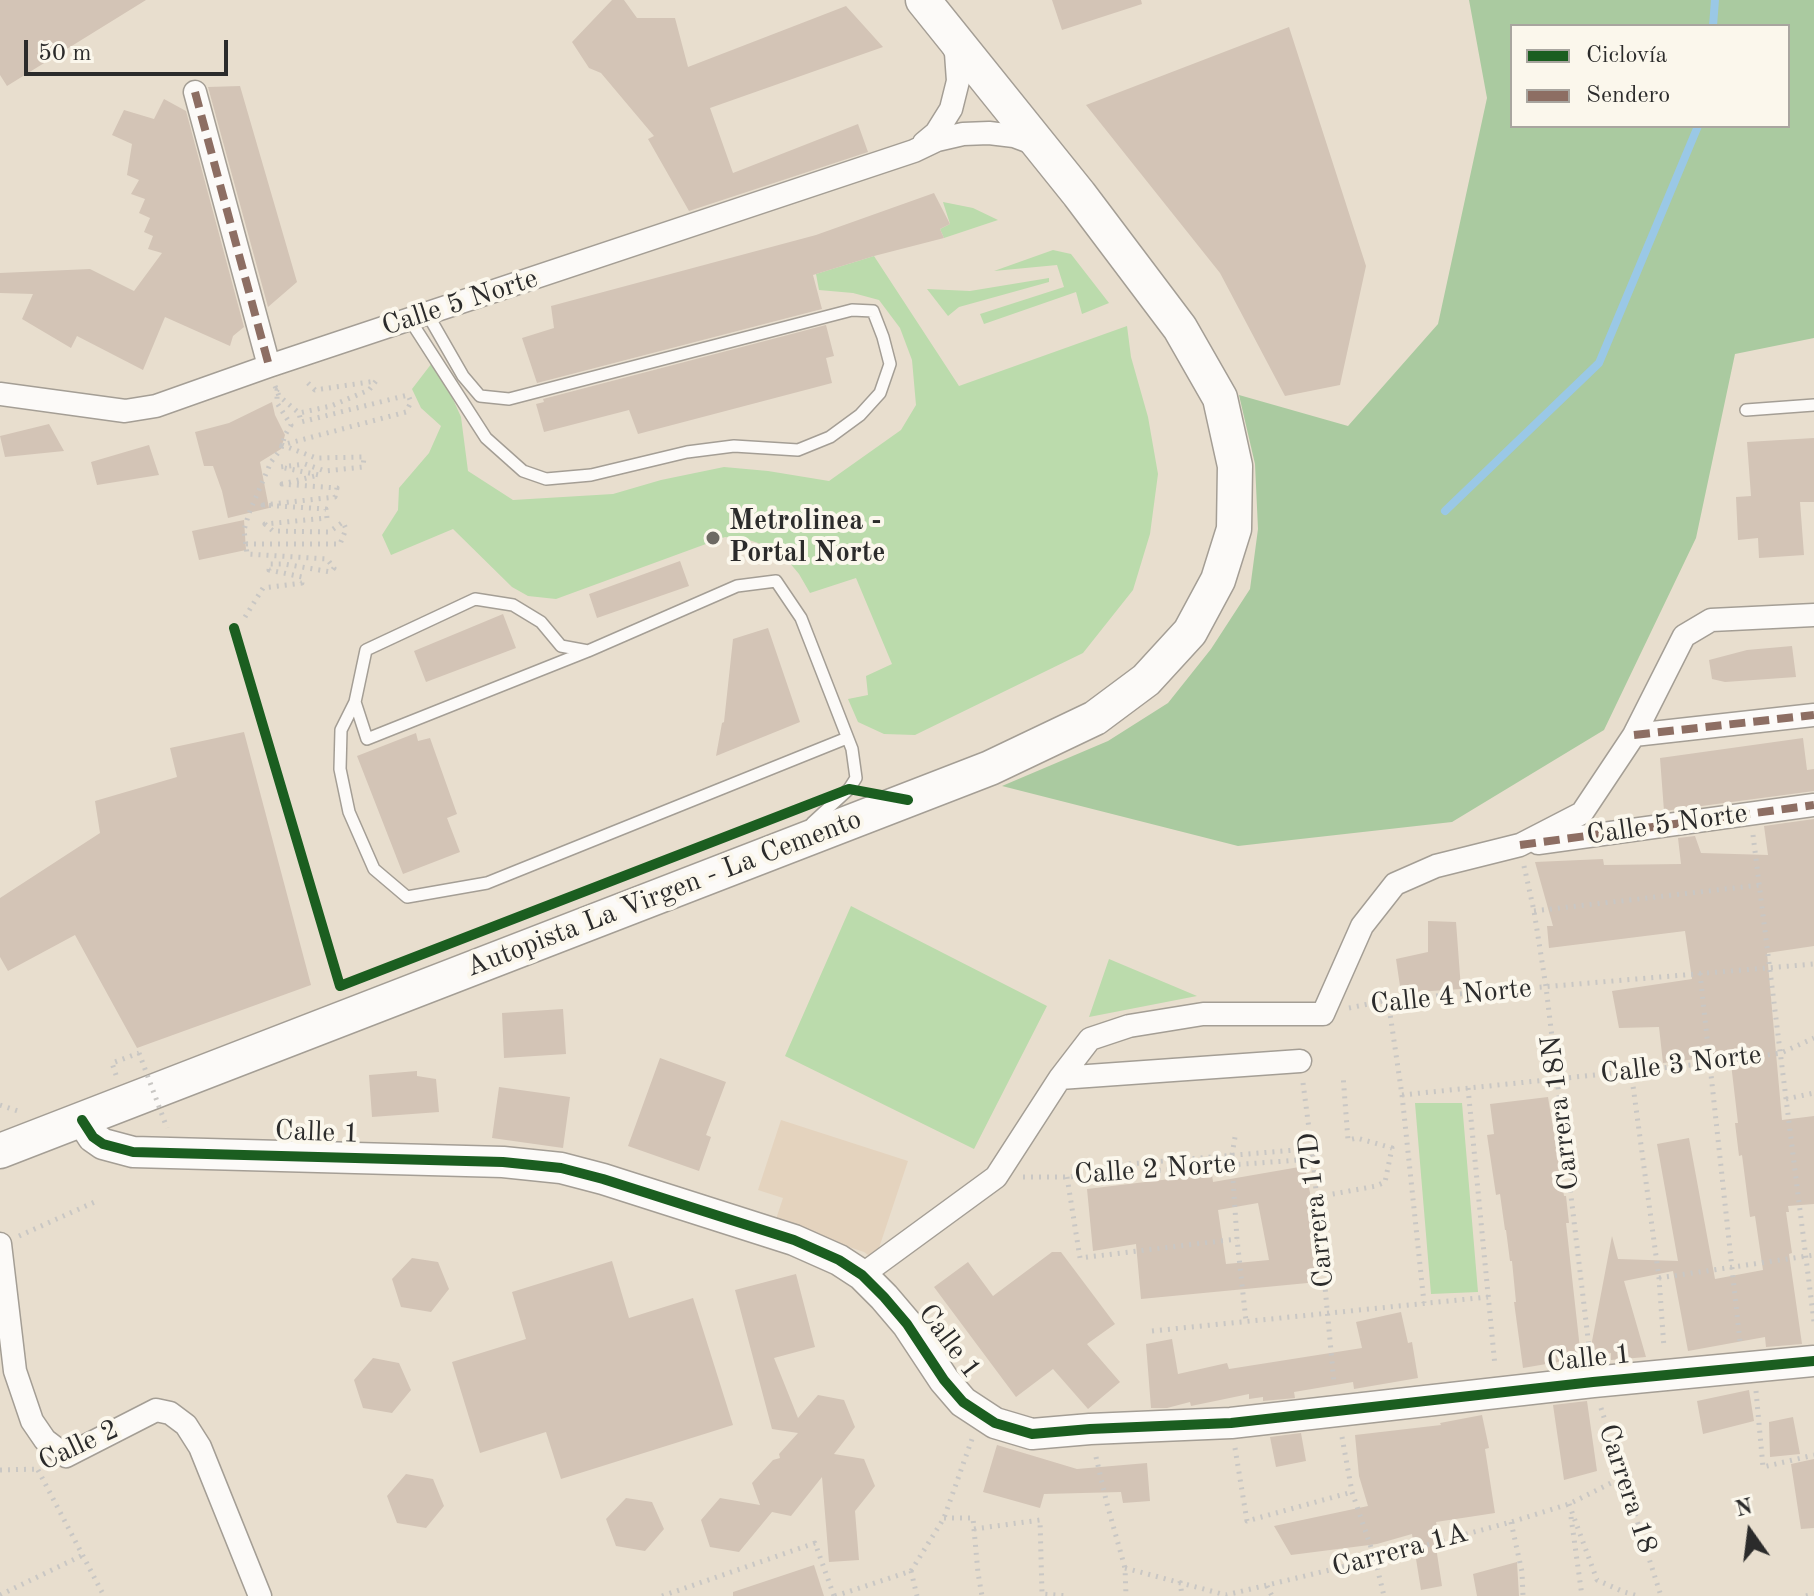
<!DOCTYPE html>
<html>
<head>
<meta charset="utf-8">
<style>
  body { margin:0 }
  #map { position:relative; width:1814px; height:1596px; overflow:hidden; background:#e8dece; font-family:"Old Standard TT",serif }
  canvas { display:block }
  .legend { position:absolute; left:1510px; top:24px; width:280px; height:104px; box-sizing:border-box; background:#fbf7ec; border:2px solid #a8a59f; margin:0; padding:10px 14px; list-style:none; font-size:24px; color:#2b2b2b }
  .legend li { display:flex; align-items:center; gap:16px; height:40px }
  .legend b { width:40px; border:2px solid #a8a59f }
  .north { position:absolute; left:1710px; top:1492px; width:80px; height:80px; -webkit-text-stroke:6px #fbf7ec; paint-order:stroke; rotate:346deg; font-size:22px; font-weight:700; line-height:32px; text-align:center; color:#2b2b2b }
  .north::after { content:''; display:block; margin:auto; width:28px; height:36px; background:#2b2b2b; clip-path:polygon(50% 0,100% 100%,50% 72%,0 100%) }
  .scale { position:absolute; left:24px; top:40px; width:204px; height:36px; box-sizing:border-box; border:4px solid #2b2b2b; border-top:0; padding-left:10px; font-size:24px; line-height:28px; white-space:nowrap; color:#2b2b2b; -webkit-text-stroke:6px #fbf7ec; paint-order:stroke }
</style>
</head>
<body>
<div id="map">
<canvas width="1814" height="1596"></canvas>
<ul class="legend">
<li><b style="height:10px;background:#1b5e20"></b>Ciclovía</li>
<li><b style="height:10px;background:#8d6e63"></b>Sendero</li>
</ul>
<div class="north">N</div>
<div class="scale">50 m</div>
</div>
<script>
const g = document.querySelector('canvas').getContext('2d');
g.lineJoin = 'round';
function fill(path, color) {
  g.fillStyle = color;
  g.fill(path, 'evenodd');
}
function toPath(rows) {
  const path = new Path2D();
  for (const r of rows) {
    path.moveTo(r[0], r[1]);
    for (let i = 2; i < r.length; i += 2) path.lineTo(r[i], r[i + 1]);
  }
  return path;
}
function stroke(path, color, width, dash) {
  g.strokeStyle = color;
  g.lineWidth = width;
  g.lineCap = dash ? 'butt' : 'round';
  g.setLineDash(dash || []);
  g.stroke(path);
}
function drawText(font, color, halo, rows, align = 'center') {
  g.font = font + ' "Old Standard TT",serif';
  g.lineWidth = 8;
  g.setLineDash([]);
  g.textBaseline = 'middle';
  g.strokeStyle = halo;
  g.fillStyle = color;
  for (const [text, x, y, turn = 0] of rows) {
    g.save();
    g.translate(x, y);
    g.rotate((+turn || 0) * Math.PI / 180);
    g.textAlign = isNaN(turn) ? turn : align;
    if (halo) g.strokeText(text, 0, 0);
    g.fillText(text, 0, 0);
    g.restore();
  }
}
fill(toPath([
  [781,1120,908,1161,875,1260,864,1252,775,1222,783,1198,758,1190]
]), '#e4d3be');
fill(toPath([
  [943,202,973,208,998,220,944,238,940,229,950,224],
  [1053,250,1071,254,1109,303,1082,314,1076,292,984,324,980,314,1064,287,1057,265,994,271],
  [874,256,959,386,1127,326,1131,357,1148,417,1158,474,1150,534,1133,590,1083,653,915,735,884,734,858,722,848,699,868,695,866,676,892,664,856,578,810,593,799,574,779,550,749,540,725,537,556,599,528,596,512,587,453,529,391,555,382,535,398,510,399,488,429,453,441,426,421,408,412,389,435,359,461,417,468,471,513,500,613,494,661,480,724,467,768,471,829,481,901,430,916,405,912,360,900,328,879,300,853,293,819,290,816,274],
  [1049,278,1049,282,959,307,948,316,927,289,970,291],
  [851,906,1047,1006,974,1149,785,1056],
  [1109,959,1197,996,1089,1017],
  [1415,1103,1462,1103,1478,1292,1431,1294]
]), '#bbdbac');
fill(toPath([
  [1469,0,1814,0,1814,338,1735,354,1696,538,1604,730,1452,822,1238,846,1002,786,1108,741,1168,703,1211,649,1250,589,1258,529,1255,464,1239,395,1348,426,1438,324,1487,98],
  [1512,26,1788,26,1788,126,1512,126]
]), '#aacaa0');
stroke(toPath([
  [1713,26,1715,0],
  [1445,511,1599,363,1698,126]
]), '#9ac8e6', 8);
fill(toPath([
  [0,0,146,0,7,86,0,75],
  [612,0,624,0,637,18,675,18,688,67,846,6,883,47,710,108,733,173,858,124,868,152,689,211,648,139,654,136,601,73,589,68,572,42],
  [1052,0,1141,0,1142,4,1062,30],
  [1289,27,1366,266,1340,385,1285,396,1220,273,1086,105],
  [240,86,297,282,268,307,208,87],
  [164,99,186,111,244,327,233,336,230,346,165,317,143,370,77,336,71,348,22,319,33,294,0,293,0,273,90,269,134,291,162,253,148,249,153,236,144,232,150,218,139,213,145,199,131,194,139,180,127,175,132,144,112,135,124,110,154,119],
  [934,193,950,224,940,229,944,238,874,256,813,275,822,309,537,383,522,338,554,328,551,306,816,235],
  [826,325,834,356,826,358,832,383,638,434,629,410,544,432,536,404,544,402,543,399],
  [272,402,275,415,285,435,281,449,260,462,269,508,228,518,222,491,213,466,204,466,195,432,229,423],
  [49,424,64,451,5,457,0,436],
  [1814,438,1814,502,1800,502,1804,555,1759,558,1758,538,1738,540,1736,497,1751,496,1747,442],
  [149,445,159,475,97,485,91,462],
  [244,520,246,550,199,560,192,531],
  [680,561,689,586,597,618,589,594],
  [503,614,516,648,426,682,414,651],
  [768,628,800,722,716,756,722,723,724,722,733,639],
  [1792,646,1796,677,1725,682,1712,679,1709,660,1747,650],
  [244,732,311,985,137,1048,75,935,8,971,0,957,0,898,100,833,95,801,177,777,170,748],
  [416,733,418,741,430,738,457,814,447,818,460,852,403,874,357,756],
  [1803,738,1807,770,1814,769,1814,791,1664,811,1660,758],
  [1814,819,1814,946,1767,953,1782,1120,1814,1116,1814,1204,1788,1206,1789,1212,1786,1212,1792,1253,1789,1254,1802,1344,1766,1347,1765,1337,1688,1351,1673,1271,1624,1281,1646,1357,1611,1360,1611,1353,1589,1357,1612,1236,1618,1259,1678,1261,1657,1144,1689,1138,1715,1279,1763,1270,1755,1216,1750,1217,1742,1155,1739,1156,1735,1123,1738,1123,1730,1055,1663,1063,1659,1027,1619,1028,1612,991,1692,979,1685,931,1549,948,1547,926,1553,926,1535,862,1603,859,1604,865,1681,864,1678,838,1695,836,1701,853,1768,855,1764,826],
  [1428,921,1456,922,1461,989,1401,993,1396,959,1428,952],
  [563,1009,566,1054,504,1058,502,1013],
  [660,1058,726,1082,706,1135,711,1137,699,1171,628,1146],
  [417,1071,417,1076,436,1079,439,1112,372,1117,369,1075],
  [499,1087,570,1097,563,1148,492,1138],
  [1548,1097,1564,1196,1566,1196,1569,1223,1566,1223,1581,1358,1523,1368,1514,1302,1516,1302,1512,1261,1510,1261,1506,1230,1505,1230,1500,1194,1496,1195,1487,1135,1494,1134,1490,1104],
  [1305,1166,1316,1225,1310,1226,1318,1282,1141,1299,1136,1244,1093,1251,1087,1189,1212,1174,1213,1182],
  [1258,1203,1269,1260,1226,1264,1218,1210],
  [1052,1252,1061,1252,1115,1324,1087,1344,1120,1382,1088,1409,1053,1369,1016,1397,934,1287,968,1262,993,1296],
  [412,1258,438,1262,449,1289,431,1312,401,1307,392,1279],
  [612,1261,629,1318,693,1298,733,1425,561,1479,546,1432,480,1453,452,1362,526,1339,512,1292],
  [796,1274,815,1347,774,1358,798,1418,818,1395,844,1400,855,1427,834,1454,864,1459,875,1486,855,1511,859,1560,829,1562,822,1477,791,1516,772,1512,739,1552,710,1547,701,1520,720,1498,760,1505,752,1483,773,1460,780,1458,779,1454,798,1433,772,1429,735,1290],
  [1401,1312,1408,1343,1412,1342,1418,1378,1354,1389,1353,1382,1294,1392,1295,1398,1263,1401,1263,1397,1249,1399,1249,1394,1191,1406,1190,1402,1167,1408,1151,1408,1146,1344,1172,1339,1178,1374,1227,1363,1229,1369,1362,1348,1356,1322],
  [373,1358,399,1363,411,1390,392,1413,363,1408,354,1380],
  [1749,1390,1754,1421,1703,1434,1697,1401],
  [1587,1401,1597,1471,1564,1480,1553,1405],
  [1482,1415,1489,1448,1485,1449,1495,1513,1436,1522,1437,1527,1433,1528,1442,1586,1421,1590,1412,1534,1377,1544,1291,1555,1274,1526,1368,1506,1359,1476,1355,1435,1441,1425,1440,1423],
  [1793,1417,1800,1454,1770,1457,1769,1422],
  [1301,1433,1306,1461,1276,1467,1270,1437],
  [997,1445,1077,1469,1147,1463,1150,1501,1123,1503,1121,1492,1044,1494,1040,1508,983,1492],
  [1814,1459,1814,1528,1801,1529,1791,1464],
  [406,1474,433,1479,444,1506,426,1528,397,1523,387,1496],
  [626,1498,652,1502,664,1529,645,1551,616,1546,606,1519],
  [1517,1562,1519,1596,1477,1596,1473,1574],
  [814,1565,824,1596,733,1596,733,1592]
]), '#d3c4b6');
const lane = toPath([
  [410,320,486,438,523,471,546,479,591,475,687,452,734,446,798,450,830,437,860,415,880,393,890,364,883,337,873,311,852,310,509,399,480,396,463,376,428,315],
  [1746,410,1814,405],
  [588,651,367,739,355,702,366,650,475,599,513,605,541,622,561,646,588,651,737,586,776,581,801,618,852,749,856,778,849,789,812,823],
  [355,702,341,730,340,769,349,812,374,869,407,897,487,883,847,738]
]);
const street = toPath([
  [195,92,269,366],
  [924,143,936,133,951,109,958,81,956,53,951,41],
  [0,394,125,411,156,406,269,366,914,151,937,140,963,134,989,133,1014,136,1038,145],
  [1634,735,1814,715],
  [1538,843,1814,805],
  [1060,1078,1300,1061],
  [0,1244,15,1371,32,1421,45,1440,66,1456,156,1410,170,1413,186,1425,200,1447,260,1596],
  [862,1275,996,1177,1060,1078,1090,1039,1129,1026,1203,1014,1323,1014,1362,926,1395,884,1436,866,1520,845,1582,813,1634,735,1684,636,1711,620,1814,615]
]);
const secondary = toPath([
  [82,1120,93,1137,103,1144,133,1152,503,1162,561,1168,603,1179,794,1240,839,1260,862,1275,884,1297,907,1324,944,1380,963,1402,995,1423,1032,1434,1090,1429,1231,1423,1593,1382,1814,1361]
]);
const primary = toPath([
  [0,1151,990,768,1095,718,1146,680,1190,632,1218,580,1234,529,1235,466,1220,398,1180,328,1079,194,923,0]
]);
stroke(lane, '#a49e95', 14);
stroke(street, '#a49e95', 25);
stroke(secondary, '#a49e95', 33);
stroke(primary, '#a49e95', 37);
stroke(toPath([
  [275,386,279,396,299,413,331,406,369,390,376,381,315,390,307,382,304,382],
  [246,544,340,544,346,529,343,522,329,532,273,531,265,524,327,518,326,509,263,505,335,497,337,488,282,484,319,475,280,467,305,464,325,471,363,467,364,457,316,458,282,445,406,412,411,402,408,395,301,422,299,413],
  [245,617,263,588,302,583,302,577,269,570,270,564,284,564,331,572,334,568,327,559,247,554,244,530,249,513,271,462,281,449,285,435,291,425,277,403,277,390,279,389],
  [1753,835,1814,1322],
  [1524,866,1534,911,1546,987,1590,1355],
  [1534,911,1760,885],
  [1700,973,1740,1342],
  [1388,1000,1402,1095,1424,1303],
  [1349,1008,1388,1000,1814,964],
  [1631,1071,1659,1278,1664,1348],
  [116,1075,112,1063,139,1053],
  [1303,1083,1313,1159,1334,1383],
  [1468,1088,1495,1366],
  [1402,1095,1710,1063,1781,1053,1814,1038],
  [1786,1099,1814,1093],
  [0,1105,18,1111],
  [1232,1155,1235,1137],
  [1232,1165,1237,1239,1246,1321],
  [1105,1166,1295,1150],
  [1023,1177,1067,1177,1313,1159],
  [1067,1177,1080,1258,1237,1239],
  [1317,1197,1376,1186,1385,1182,1392,1148,1357,1138,1348,1140,1343,1075],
  [19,1236,99,1200],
  [1659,1278,1814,1255],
  [1152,1331,1488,1297],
  [1756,1391,1763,1467,1814,1455],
  [1601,1408,1661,1596],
  [1342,1437,1352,1492,1375,1559,1384,1596],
  [1235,1448,1247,1521,1352,1492],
  [1096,1457,1107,1504,1125,1568,1126,1596],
  [0,1470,39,1469],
  [38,1470,104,1596],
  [1569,1504,1597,1580,1624,1592,1638,1596],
  [1571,1517,1582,1596],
  [944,1518,973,1518,978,1573,982,1596],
  [1511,1522,1522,1572,1523,1596],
  [974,1529,1040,1520,1042,1594,1069,1596],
  [1125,1568,1226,1595,1375,1559,1511,1522,1569,1504,1623,1477],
  [911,1571,944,1518,972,1439],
  [1180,1581,1182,1596],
  [1267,1586,1272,1596],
  [0,1595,83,1555],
  [662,1596,815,1543,834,1596],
  [835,1596,911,1571,917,1596],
  [1806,1596,1814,1594]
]), '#c9c7c4', 5, [2, 6]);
stroke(lane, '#fcfaf8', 11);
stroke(street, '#fcfaf8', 22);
stroke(secondary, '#fcfaf8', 30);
stroke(primary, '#fcfaf8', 34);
stroke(toPath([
  [139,1053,167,1128]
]), '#c9c7c4', 5, [2, 6]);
stroke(toPath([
  [195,92,269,366],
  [1634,735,1814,715],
  [1520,845,1814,805]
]), '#8d6e63', 8, [16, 8]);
stroke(toPath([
  [234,628,340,986,849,789,908,800],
  [82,1120,93,1137,103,1144,133,1152,503,1162,561,1168,603,1179,794,1240,839,1260,862,1275,884,1297,907,1324,944,1380,963,1402,995,1423,1032,1434,1090,1429,1231,1423,1593,1382,1814,1361]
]), '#1b5e20', 10);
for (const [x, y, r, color] of [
  [713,538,8,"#6d6a64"]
]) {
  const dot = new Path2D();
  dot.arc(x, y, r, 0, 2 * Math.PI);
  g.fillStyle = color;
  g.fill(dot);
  stroke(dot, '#fbf7ec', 3);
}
drawText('28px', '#2b2b2b', '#fbf7ec', [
  ["Calle 5 Norte",460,303,-18],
  ["Calle 5 Norte",1667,825,-8],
  ["Autopista La Virgen - La Cemento",664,894,-21],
  ["Calle 4 Norte",1451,997,-6],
  ["Calle 3 Norte",1681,1065,-7],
  ["Carrera 18N",1561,1113,-97],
  ["Calle 1",317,1133,2],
  ["Calle 2 Norte",1155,1170,-4],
  ["Carrera 17D",1317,1210,-96],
  ["Calle 1",949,1342,53],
  ["Calle 1",1589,1359,-6],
  ["Calle 2",79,1446,-25],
  ["Carrera 18",1627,1489,72],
  ["Carrera 1A",1400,1551,-15]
]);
drawText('bold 28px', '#2b2b2b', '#fbf7ec', [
  ["Metrolinea -",729,522],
  ["Portal Norte",729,554]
], 'left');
</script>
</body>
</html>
